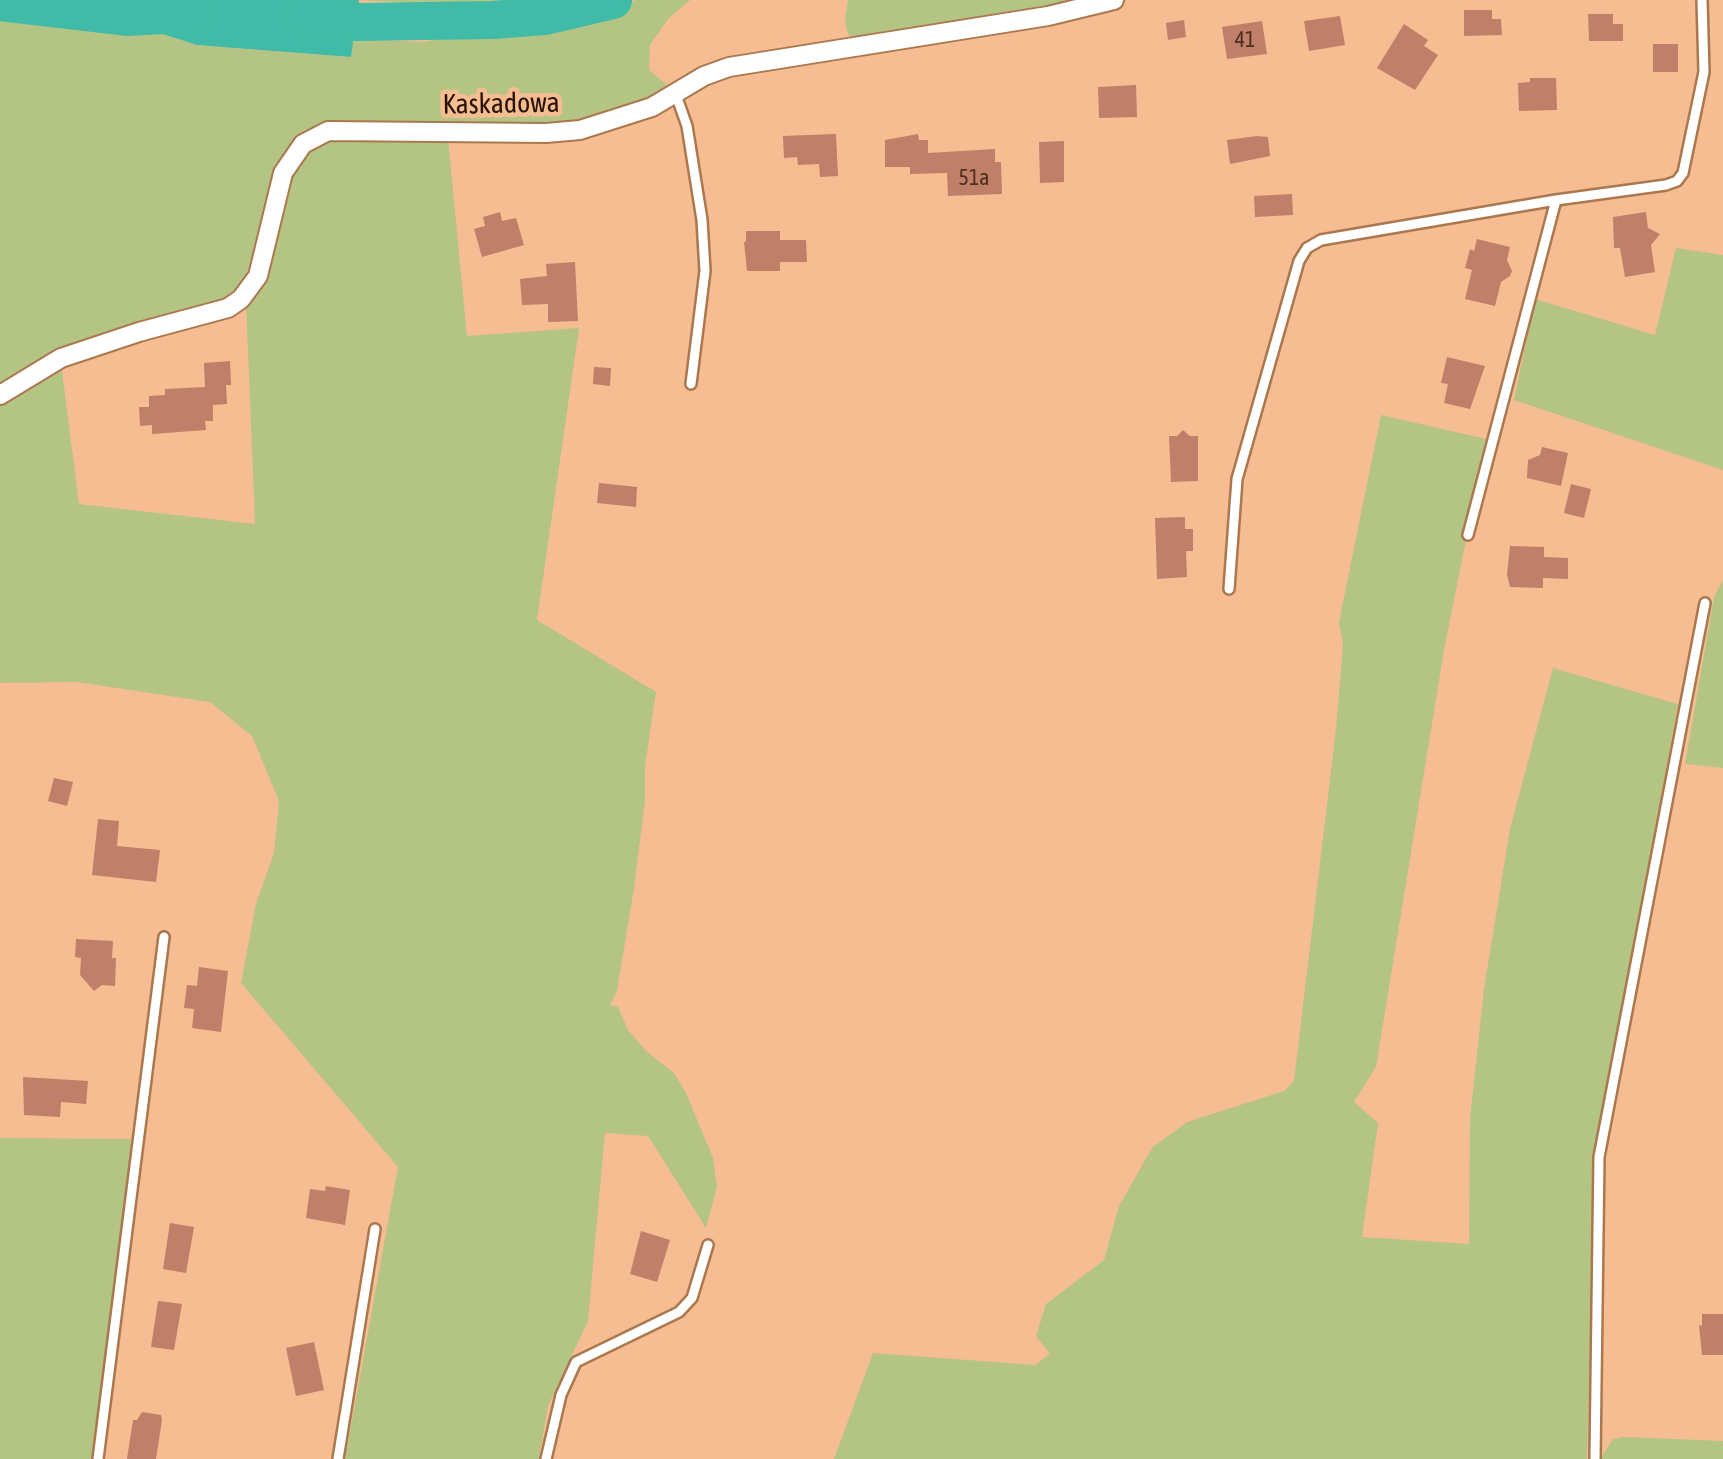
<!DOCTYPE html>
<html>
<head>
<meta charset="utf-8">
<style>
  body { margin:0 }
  canvas { display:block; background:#f5bd91 }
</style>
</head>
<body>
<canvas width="1723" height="1459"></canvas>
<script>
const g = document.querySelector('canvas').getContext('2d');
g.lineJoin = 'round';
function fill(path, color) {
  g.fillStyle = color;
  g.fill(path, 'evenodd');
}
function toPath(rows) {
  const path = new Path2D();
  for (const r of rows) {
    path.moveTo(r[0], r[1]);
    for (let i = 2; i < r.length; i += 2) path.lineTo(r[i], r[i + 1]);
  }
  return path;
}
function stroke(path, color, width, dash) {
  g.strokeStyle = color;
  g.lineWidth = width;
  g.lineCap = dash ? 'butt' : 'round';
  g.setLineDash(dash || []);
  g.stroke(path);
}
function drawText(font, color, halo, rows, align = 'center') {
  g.font = font + ' "Asap Condensed",sans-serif';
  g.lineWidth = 9;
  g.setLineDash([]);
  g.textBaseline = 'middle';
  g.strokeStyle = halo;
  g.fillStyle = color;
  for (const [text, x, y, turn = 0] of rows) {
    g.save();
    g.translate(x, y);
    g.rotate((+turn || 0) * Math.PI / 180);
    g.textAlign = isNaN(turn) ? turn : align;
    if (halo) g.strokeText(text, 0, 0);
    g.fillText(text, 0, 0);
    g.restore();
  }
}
fill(toPath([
  [359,0,548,0,493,8],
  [635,0,690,0,668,19,650,45,649,70,668,86,668,94,612,118,544,128,342,125,278,165,269,190,253,265,245,283,227,298,56,354,0,389,0,12,81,25,147,29,197,45,350,57,354,39,420,42,546,26,617,9],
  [848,0,1092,0,857,41,848,34,845,20],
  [448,138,467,336,579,328,537,620,656,692,645,766,645,801,634,888,617,991,610,1005,618,1007,628,1030,646,1051,674,1073,686,1093,713,1158,717,1187,706,1228,648,1136,605,1133,588,1321,548,1406,539,1459,345,1459,398,1167,241,983,256,904,274,853,279,801,252,736,210,702,77,682,0,683,0,401,61,363,79,504,255,524,246,302,293,161,320,139],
  [1676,248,1723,255,1723,470,1514,400,1535,299,1655,335],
  [1381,415,1486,439,1444,650,1376,1067,1354,1102,1378,1123,1362,1237,1469,1244,1470,1117,1484,989,1510,829,1553,668,1678,704,1599,1132,1594,1181,1587,1459,834,1459,873,1353,1035,1365,1050,1354,1036,1336,1046,1304,1104,1260,1119,1206,1152,1148,1187,1122,1284,1091,1294,1081,1336,729,1343,644,1339,622],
  [1723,580,1723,768,1685,764,1714,597],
  [0,1138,135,1139,92,1459,0,1459],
  [1623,1437,1723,1441,1723,1459,1600,1459,1613,1439]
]), '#b4c484');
fill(toPath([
  [148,0,359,0,351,57,197,45,147,29]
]), '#40bba7');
stroke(toPath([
  [0,2,127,17,196,13],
  [306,15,357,22,493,20,545,16,613,0]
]), '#40bba7', 38);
fill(toPath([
  [1464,10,1492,10,1492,19,1501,19,1502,35,1464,36],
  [1588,14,1613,14,1613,24,1623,24,1623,41,1589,41],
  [1340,16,1345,45,1309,51,1304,21],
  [1184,20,1186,37,1168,40,1166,23],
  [1262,21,1267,54,1227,59,1222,27],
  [1404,24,1428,40,1424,46,1438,55,1415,90,1377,68],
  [1653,44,1678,44,1678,72,1653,72],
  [1530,78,1556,78,1557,110,1519,111,1518,83,1530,82],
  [1136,85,1137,117,1099,118,1098,87],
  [836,134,838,176,820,177,819,164,798,165,797,157,784,158,783,136],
  [918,134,919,140,928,140,928,153,995,149,995,162,1001,162,1002,194,948,196,947,173,910,174,910,167,885,167,885,140],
  [1257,136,1268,137,1270,156,1230,164,1227,140],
  [1064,141,1064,182,1040,183,1039,142],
  [1292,194,1293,215,1255,217,1254,196],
  [500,212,502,221,516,218,524,245,482,257,474,229,485,226,483,217],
  [1646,212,1648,228,1660,234,1651,245,1655,272,1625,277,1620,248,1614,248,1613,217],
  [746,231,780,231,780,240,806,240,807,262,780,262,780,271,747,271,744,242,746,242],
  [1477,239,1510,247,1507,260,1512,271,1510,276,1501,282,1495,306,1465,299,1472,270,1465,268,1470,249,1474,251],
  [575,262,578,321,548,322,548,304,522,305,520,279,547,276,546,264],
  [1447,357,1485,366,1470,409,1444,403,1448,384,1441,383],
  [230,361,231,385,226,385,227,404,213,405,213,421,205,421,206,430,152,434,152,425,140,426,139,407,149,407,149,396,165,395,165,389,205,387,204,363],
  [594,367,611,368,610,386,593,384],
  [1183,430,1190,436,1198,436,1198,481,1171,482,1169,436,1177,436],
  [1542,447,1568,453,1561,486,1527,478,1528,460,1540,455],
  [599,483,637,487,636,507,597,503],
  [1571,484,1591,489,1584,518,1564,513],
  [1185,517,1185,529,1193,529,1193,551,1186,551,1187,577,1157,579,1155,518],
  [1510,546,1544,547,1544,557,1568,558,1568,579,1543,578,1543,588,1510,587,1507,575],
  [54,778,73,782,67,806,48,801],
  [98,819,119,821,117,846,160,850,156,882,92,875],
  [76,939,113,941,112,958,116,958,115,986,102,985,94,991,80,975,81,958,75,957],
  [199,967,228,971,221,1032,192,1028,194,1009,184,1008,187,985,197,986],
  [23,1077,88,1081,86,1104,61,1102,60,1117,24,1115],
  [326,1186,350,1190,345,1225,306,1218,310,1189,325,1191],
  [170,1223,194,1227,186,1273,163,1269],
  [641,1231,670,1240,657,1282,630,1274],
  [158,1301,182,1304,174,1350,151,1347],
  [1702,1314,1723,1314,1723,1355,1702,1355,1699,1325,1702,1326],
  [314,1342,324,1390,296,1396,286,1348],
  [142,1412,161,1415,162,1420,156,1459,127,1459,133,1420,137,1420]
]), '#bf7f69');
const lane = toPath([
  [676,95,687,126,702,220,705,271,691,384],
  [1468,535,1556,200,1666,185,1677,181,1683,173,1704,72,1702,0],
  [1229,589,1237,479,1299,261,1307,248,1321,240,1556,200],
  [98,1459,164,937],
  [338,1459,375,1229],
  [546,1459,561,1395,576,1362,679,1312,692,1298,708,1245],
  [1595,1459,1599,1157,1705,603]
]);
const street = toPath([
  [0,395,61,358,139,332,228,308,241,299,258,276,283,173,303,144,328,131,546,133,580,130,652,107,704,76,729,67,1048,16,1114,0]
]);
stroke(lane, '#ab784e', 14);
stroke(street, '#ab784e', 22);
stroke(lane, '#fff', 9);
stroke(street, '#fff', 18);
drawText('22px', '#4e2f1d', null, [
  ["41",1245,40],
  ["51a",974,178]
]);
drawText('28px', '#281404', '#f5bd91', [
  ["Kaskadowa",501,104,-1]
]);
</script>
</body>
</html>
